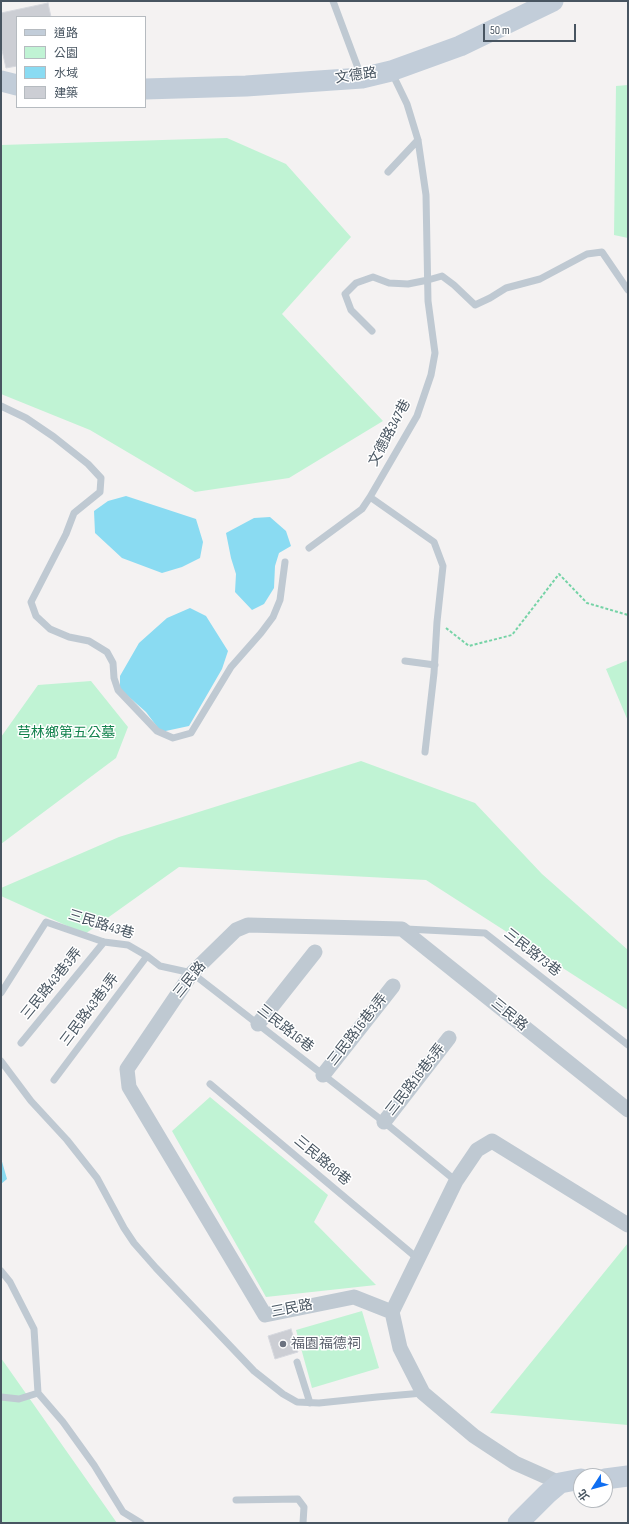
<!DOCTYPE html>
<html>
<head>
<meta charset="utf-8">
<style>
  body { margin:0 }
  #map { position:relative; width:629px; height:1524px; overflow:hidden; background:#f4f2f2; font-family:"Sofia Sans Condensed","Noto Sans TC",sans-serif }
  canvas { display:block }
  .frame { position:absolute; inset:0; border:2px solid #485561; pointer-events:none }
  .legend { position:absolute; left:16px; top:16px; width:130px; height:92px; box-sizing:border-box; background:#fff; border:1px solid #b6bbc0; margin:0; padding:5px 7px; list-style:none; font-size:12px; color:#485561 }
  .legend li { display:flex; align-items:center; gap:8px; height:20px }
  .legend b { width:20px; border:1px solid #b6bbc0 }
  .north { position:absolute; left:573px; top:1468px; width:40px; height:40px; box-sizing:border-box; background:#fff; border:1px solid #b6bbc0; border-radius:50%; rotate:234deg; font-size:11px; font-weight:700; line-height:16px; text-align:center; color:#485561 }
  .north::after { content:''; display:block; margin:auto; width:14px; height:18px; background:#0f6ef1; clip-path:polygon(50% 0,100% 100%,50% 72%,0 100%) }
  .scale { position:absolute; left:483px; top:24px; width:93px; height:18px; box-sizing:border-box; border:2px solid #485561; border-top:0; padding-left:5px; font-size:12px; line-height:14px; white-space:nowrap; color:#485561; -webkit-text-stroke:3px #fff; paint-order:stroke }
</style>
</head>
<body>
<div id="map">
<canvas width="629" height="1524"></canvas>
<div class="frame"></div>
<ul class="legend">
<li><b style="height:5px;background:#c2cdd9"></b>道路</li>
<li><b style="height:11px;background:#c0f3d4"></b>公園</li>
<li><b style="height:11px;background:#8adbf2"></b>水域</li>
<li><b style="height:11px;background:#ccced4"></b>建築</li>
</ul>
<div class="north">北</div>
<div class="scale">50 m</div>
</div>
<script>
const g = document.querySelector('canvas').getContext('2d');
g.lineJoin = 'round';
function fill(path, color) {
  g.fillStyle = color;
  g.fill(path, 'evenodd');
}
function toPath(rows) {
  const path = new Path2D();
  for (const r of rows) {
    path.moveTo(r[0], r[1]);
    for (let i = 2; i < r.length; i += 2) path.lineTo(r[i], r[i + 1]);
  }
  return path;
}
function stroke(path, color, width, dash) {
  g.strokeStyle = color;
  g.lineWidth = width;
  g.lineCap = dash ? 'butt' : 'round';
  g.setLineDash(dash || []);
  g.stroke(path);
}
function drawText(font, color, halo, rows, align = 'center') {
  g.font = font + ' "Sofia Sans Condensed","Noto Sans TC",sans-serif';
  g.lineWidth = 3;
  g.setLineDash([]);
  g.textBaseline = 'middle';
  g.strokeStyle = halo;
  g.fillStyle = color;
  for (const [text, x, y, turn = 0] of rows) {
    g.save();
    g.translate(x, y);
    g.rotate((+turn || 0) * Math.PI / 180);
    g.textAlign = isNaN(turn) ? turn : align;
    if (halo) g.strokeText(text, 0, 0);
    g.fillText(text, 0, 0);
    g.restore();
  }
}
fill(toPath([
  [628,85,628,238,614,235,616,86],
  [227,138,286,164,351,237,282,314,383,421,289,478,195,492,90,430,1,394,1,145],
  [628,660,628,721,606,669],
  [91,681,128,727,116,758,1,844,1,737,38,685],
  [361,761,475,803,542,874,628,950,628,1010,426,880,179,867,85,934,1,896,1,888,119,837],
  [210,1097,328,1195,314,1222,376,1285,266,1297,172,1131],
  [628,1243,628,1425,490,1413],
  [362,1311,379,1368,312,1388,296,1330],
  [1,1358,117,1523,1,1523]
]), '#c0f3d4');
fill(toPath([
  [126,496,196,519,203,542,200,558,182,567,162,573,122,558,95,533,94,511,108,501],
  [270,517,286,531,291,546,279,553,275,566,274,588,264,604,252,610,235,592,236,574,231,558,226,533,254,518],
  [190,608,206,616,228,651,222,669,189,726,161,732,146,712,120,689,120,676,139,643,167,618],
  [1,1158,7,1179,1,1184]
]), '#8adbf2');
const building = toPath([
  [48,3,51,17,17,17,17,66,6,68,1,46,1,13,48,3],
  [291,1329,298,1352,275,1359,268,1336,291,1329]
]);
fill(building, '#ccced4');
stroke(building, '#d6d8de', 1);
stroke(toPath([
  [446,628,469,646,512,635,559,574,587,603,628,615]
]), '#75d3a6', 2, [3, 2]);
stroke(toPath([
  [333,1,361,76],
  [392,73,407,104,418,140,426,195,428,301,435,353,431,375,417,416,370,497,434,542,443,566,437,622,434,673,425,752],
  [388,172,418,140],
  [372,331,351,310,345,294,356,283,373,277,389,283,408,284,428,280,442,276,454,285,475,305,490,298,506,288,540,279,587,254,602,252,628,290],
  [1,406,26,418,54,437,88,464,101,478,100,492,74,513,66,534,31,602,36,616,50,629,69,637,89,641,107,652,113,663,114,678,118,690,157,731,173,738,191,733,231,667,261,633,273,617,280,600,285,562],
  [309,548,362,509,370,497],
  [405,661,435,665],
  [406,929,485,933,628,1045],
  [1,993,46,922,104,942,128,945,147,956,160,966,192,973,384,1122,456,1181],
  [21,1043,104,942],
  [1,1061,31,1101,67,1140,97,1178,124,1228,134,1243,156,1268,254,1371,283,1394,297,1402,319,1403,377,1397,423,1393],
  [54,1080,147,956],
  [210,1084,417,1258],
  [1,1271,10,1282,34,1329,38,1393,63,1422,94,1465,123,1512,141,1523],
  [297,1362,310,1403],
  [1,1397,19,1399,38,1393],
  [236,1500,298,1499,304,1507,303,1523]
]), '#bfc9d2', 7);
stroke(toPath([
  [258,1024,315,952],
  [323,1075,393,986],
  [384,1122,449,1038],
  [392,1312,354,1297,265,1315,129,1087,127,1069,192,973,236,930,248,925,402,929,628,1110],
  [560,1483,515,1463,474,1436,423,1393,400,1348,392,1312,456,1181,477,1150,492,1141,628,1225]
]), '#bfc9d2', 15);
stroke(toPath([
  [1,81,17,85],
  [145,89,246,86,362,78,391,71,460,46,553,1],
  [605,1479,628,1476],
  [518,1523,547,1494,560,1483,581,1479]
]), '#c2cdd9', 21);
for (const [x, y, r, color] of [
  [283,1344,4,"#6b7280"]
]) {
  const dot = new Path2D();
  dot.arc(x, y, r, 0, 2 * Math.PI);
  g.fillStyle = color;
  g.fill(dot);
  stroke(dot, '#fff', 1.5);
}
drawText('14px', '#485561', '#fff', [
  ["文德路",356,76,-8],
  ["文德路347巷",390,433,-62],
  ["三民路43巷",101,925,17],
  ["三民路73巷",532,953,38],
  ["三民路",190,980,-51],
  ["三民路43巷3弄",52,984,-51],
  ["三民路43巷1弄",90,1010,-53],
  ["三民路",509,1015,39],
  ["三民路16巷",285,1029,38],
  ["三民路16巷3弄",358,1030,-52],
  ["三民路16巷5弄",416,1080,-52],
  ["三民路80巷",322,1161,40],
  ["三民路",292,1309,-11]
]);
drawText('14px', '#12834d', '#fff', [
  ["芎林鄉第五公墓",66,733]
]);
drawText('14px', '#5b616d', '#fff', [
  ["福園福德祠",291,1344]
], 'left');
</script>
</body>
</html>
